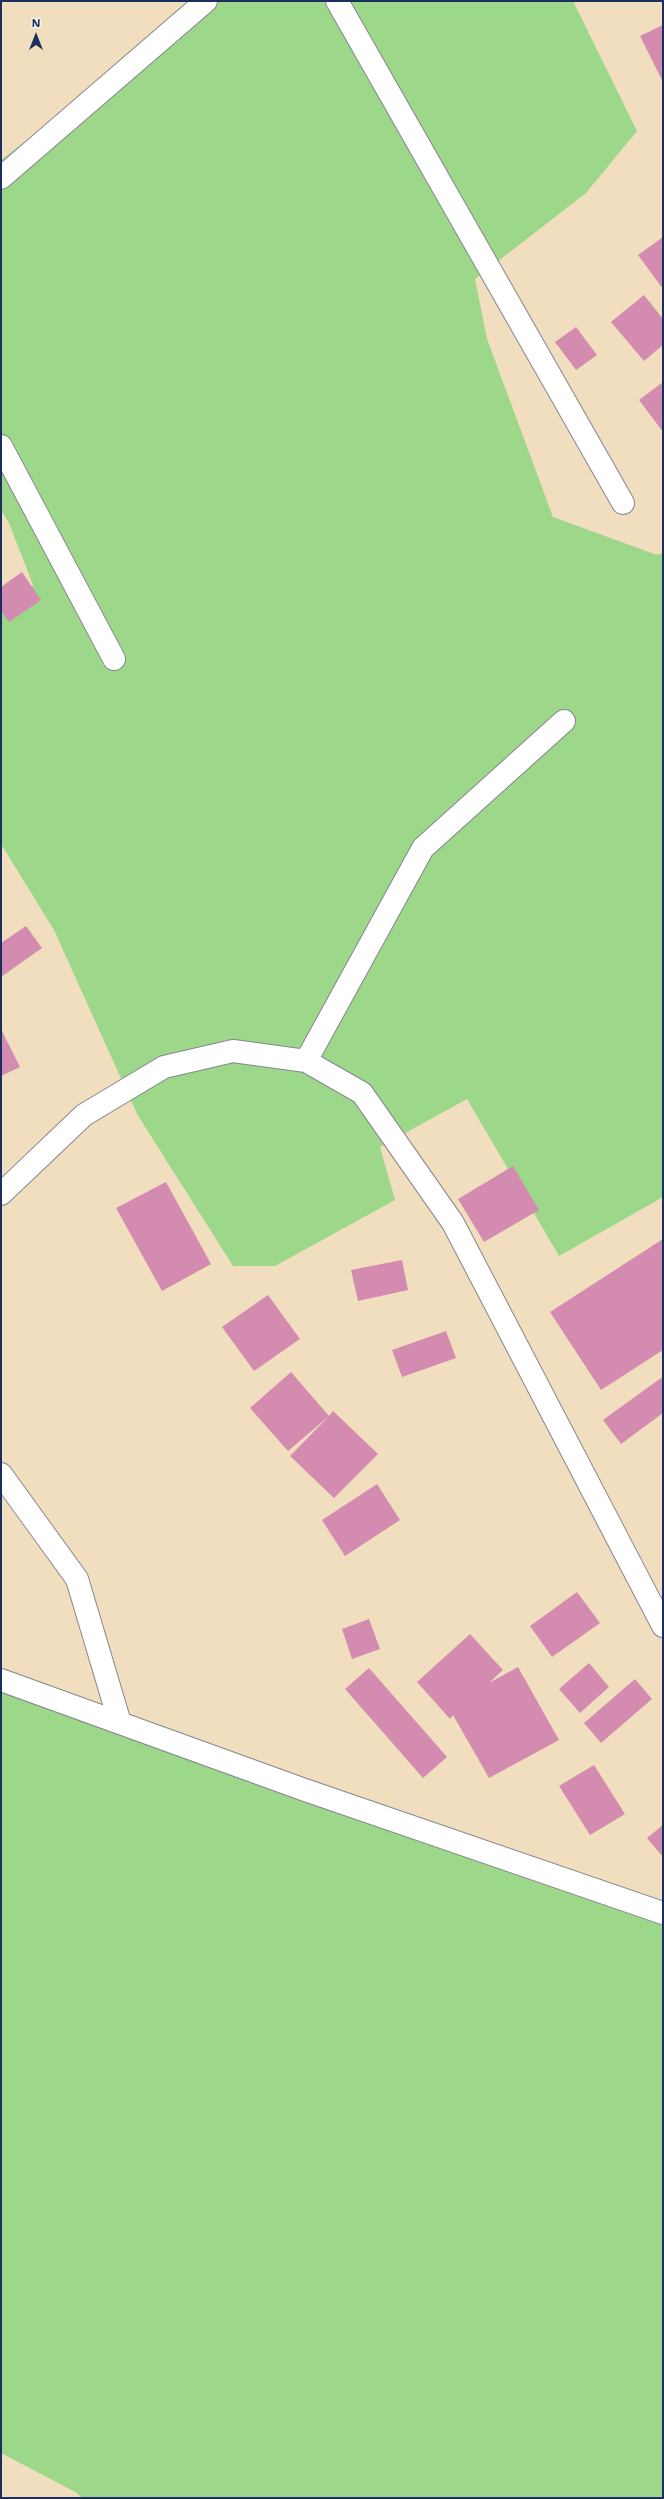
<!DOCTYPE html>
<html>
<head>
<meta charset="utf-8">
<style>
  body { margin:0 }
  #map { position:relative; width:664px; height:2499px; overflow:hidden; background:#f1debf; font-family:"Shantell Sans",sans-serif }
  canvas { display:block }
  .frame { position:absolute; inset:0; border:2px solid #1b2f5e; pointer-events:none }
  .north { position:absolute; left:16px; top:16px; width:40px; height:40px; -webkit-text-stroke:3px #f7f3e8; paint-order:stroke; rotate:0deg; font-size:11px; font-weight:700; line-height:16px; text-align:center; color:#1b2f5e }
  .north::after { content:''; display:block; margin:auto; width:14px; height:18px; background:#1b2f5e; clip-path:polygon(50% 0,100% 100%,50% 72%,0 100%) }
</style>
</head>
<body>
<div id="map">
<canvas width="664" height="2499"></canvas>
<div class="frame"></div>
<div class="north">N</div>
</div>
<script>
const g = document.querySelector('canvas').getContext('2d');
g.lineJoin = 'round';
function fill(path, color) {
  g.fillStyle = color;
  g.fill(path, 'evenodd');
}
function toPath(rows) {
  const path = new Path2D();
  for (const r of rows) {
    path.moveTo(r[0], r[1]);
    for (let i = 2; i < r.length; i += 2) path.lineTo(r[i], r[i + 1]);
  }
  return path;
}
function stroke(path, color, width, dash) {
  g.strokeStyle = color;
  g.lineWidth = width;
  g.lineCap = dash ? 'butt' : 'round';
  g.setLineDash(dash || []);
  g.stroke(path);
}
fill(toPath([
  [210,1,573,1,637,131,586,193,475,279,487,339,553,517,657,555,663,553,663,1197,559,1256,467,1099,380,1147,395,1200,275,1266,233,1266,137,1114,54,930,1,844,1,611,33,585,9,523,1,510,1,160],
  [1,1689,663,1915,663,2498,82,2498,77,2493,1,2453]
]), '#9dd78a');
fill(toPath([
  [663,25,663,82,640,36],
  [663,237,663,289,638,255],
  [644,295,663,319,663,345,644,361,611,322],
  [576,327,597,355,576,370,555,342],
  [663,382,663,432,639,400],
  [22,572,41,600,9,622,1,611,1,587],
  [26,926,42,948,1,977,1,943],
  [1,1029,20,1067,1,1076],
  [513,1166,539,1210,484,1242,458,1199],
  [166,1182,211,1264,162,1291,116,1208],
  [663,1239,663,1350,601,1390,550,1312],
  [402,1260,408,1290,358,1301,351,1270],
  [268,1295,300,1339,254,1371,222,1327],
  [446,1331,456,1358,402,1377,392,1350],
  [291,1372,329,1416,333,1411,378,1454,334,1498,290,1456,328,1417,288,1451,250,1408],
  [661,1378,663,1381,663,1413,621,1444,603,1420],
  [377,1484,400,1520,345,1556,322,1520],
  [577,1592,600,1623,552,1657,530,1626],
  [369,1619,380,1649,352,1659,342,1629],
  [470,1634,503,1670,489,1683,518,1667,559,1740,489,1778,453,1715,450,1719,417,1682],
  [589,1663,609,1687,580,1713,559,1689],
  [369,1668,447,1757,423,1778,345,1689],
  [635,1679,652,1699,601,1743,584,1723],
  [594,1765,625,1814,590,1835,559,1786],
  [663,1825,663,1857,647,1838]
]), '#d38cb0');
const minor = toPath([
  [337,1,623,503],
  [1,178,206,1],
  [1,446,114,659],
  [306,1061,423,848,564,721],
  [1,1194,84,1115,164,1067,233,1051,306,1061,362,1093,453,1223,663,1626],
  [1,1474,77,1579,120,1723],
  [1,1680,305,1790,663,1913]
]);
stroke(minor, '#86868e', 24);
stroke(minor, '#fff', 22);
</script>
</body>
</html>
